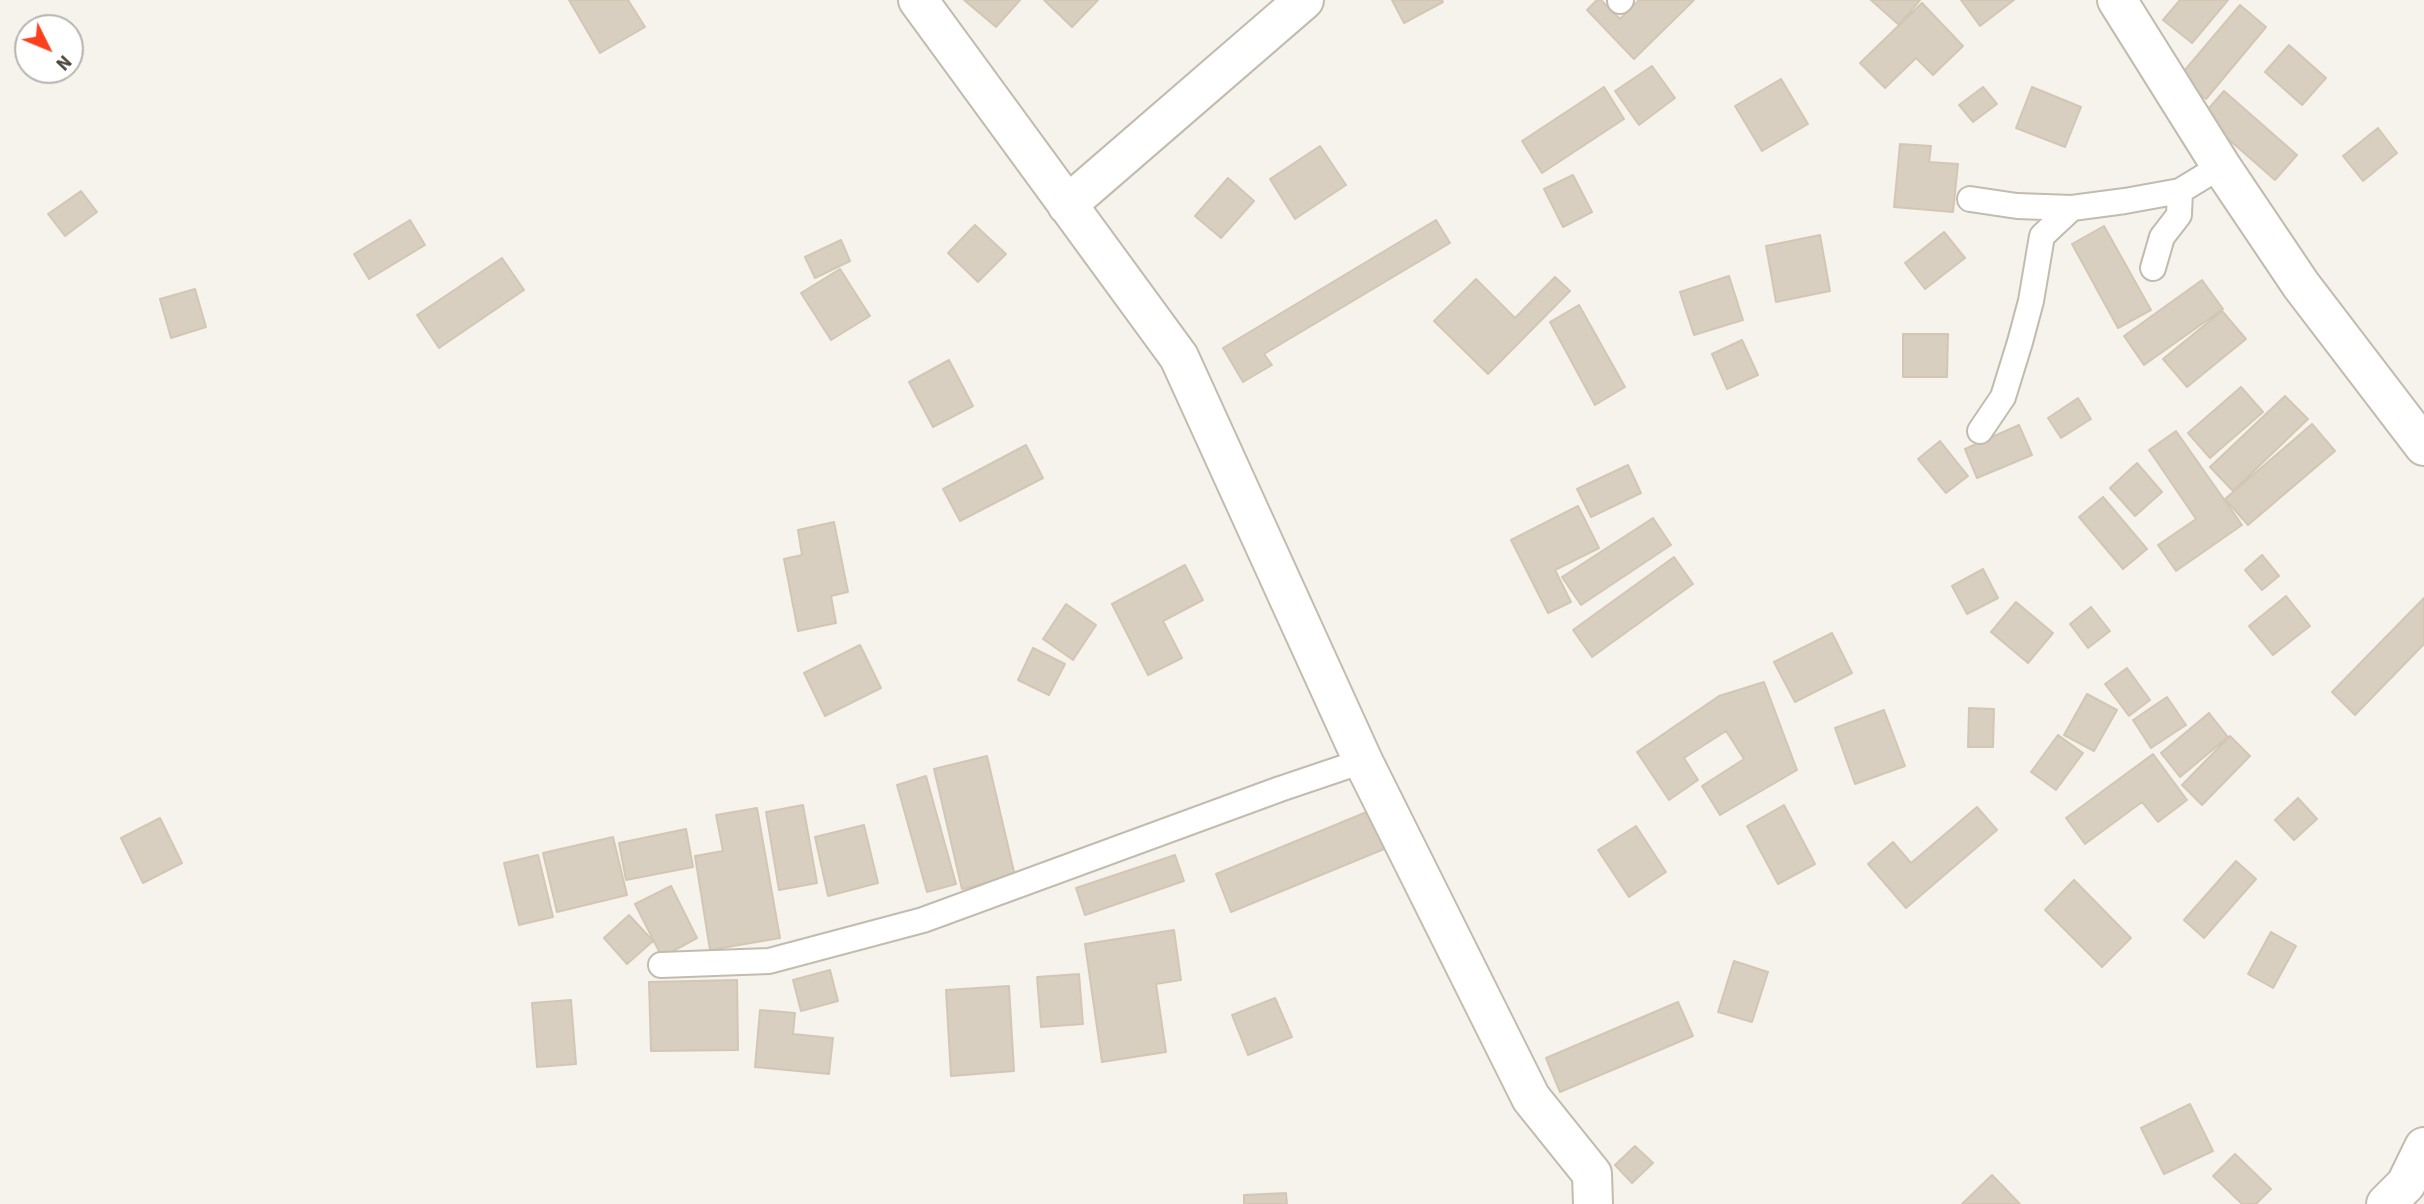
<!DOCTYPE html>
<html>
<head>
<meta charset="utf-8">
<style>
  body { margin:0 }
  #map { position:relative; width:2424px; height:1204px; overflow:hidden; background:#f6f3ec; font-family:"Source Sans 3",sans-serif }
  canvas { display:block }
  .north { position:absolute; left:14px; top:14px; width:70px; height:70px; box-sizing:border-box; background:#fff; border:2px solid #b7b4b0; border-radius:50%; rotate:133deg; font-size:19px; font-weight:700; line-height:28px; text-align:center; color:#4b4439 }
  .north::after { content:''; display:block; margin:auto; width:24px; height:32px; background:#fc3f1d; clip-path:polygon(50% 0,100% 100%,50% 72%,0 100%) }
</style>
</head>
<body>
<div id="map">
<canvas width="2424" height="1204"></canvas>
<div class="north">N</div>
</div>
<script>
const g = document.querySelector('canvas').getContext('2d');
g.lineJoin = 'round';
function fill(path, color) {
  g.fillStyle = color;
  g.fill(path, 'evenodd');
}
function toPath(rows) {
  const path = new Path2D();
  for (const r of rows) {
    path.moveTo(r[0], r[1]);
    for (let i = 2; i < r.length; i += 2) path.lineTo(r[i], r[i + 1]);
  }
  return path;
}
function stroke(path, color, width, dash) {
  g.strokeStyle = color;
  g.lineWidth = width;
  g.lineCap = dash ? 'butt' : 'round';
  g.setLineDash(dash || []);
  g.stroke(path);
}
const building = toPath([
  [569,0,628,0,645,27,600,53,569,0],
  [964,0,1020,0,996,27,964,0],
  [1044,0,1098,0,1072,27,1044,0],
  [1392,0,1442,0,1443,2,1404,23,1392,0],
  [1597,0,1601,0,1620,19,1639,0,1694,0,1634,59,1587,10,1597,0],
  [1871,0,1920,0,1899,25,1871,0],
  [1961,0,2014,0,1980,26,1961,0],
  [2180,0,2228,0,2192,43,2163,20,2180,0],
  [1922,3,1963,46,1933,75,1916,58,1885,88,1860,63,1922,3],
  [2240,5,2266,27,2206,99,2179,77,2240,5],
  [2289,45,2326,78,2302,105,2265,72,2289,45],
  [1652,66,1675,98,1639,125,1615,91,1652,66],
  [1781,79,1808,124,1762,151,1735,106,1781,79],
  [1604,87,1624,119,1542,173,1522,141,1604,87],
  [1983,87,1997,104,1973,122,1959,105,1983,87],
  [2032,87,2081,107,2065,147,2016,128,2032,87],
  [2224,91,2297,155,2275,180,2202,116,2224,91],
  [2378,128,2397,153,2363,181,2343,156,2378,128],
  [1900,144,1931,146,1929,162,1958,164,1953,212,1894,207,1900,144],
  [1320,146,1346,185,1295,219,1270,179,1320,146],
  [1573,175,1592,212,1563,227,1544,189,1573,175],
  [1228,178,1254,201,1221,238,1195,216,1228,178],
  [81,191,97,212,65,236,48,214,81,191],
  [410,220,425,245,369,279,354,254,410,220],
  [1436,220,1450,243,1264,354,1272,365,1243,382,1223,348,1436,220],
  [975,225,1006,254,978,282,948,253,975,225],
  [2104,226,2151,310,2118,328,2072,244,2104,226],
  [1944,232,1965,258,1925,289,1905,263,1944,232],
  [1820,235,1830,291,1776,302,1766,246,1820,235],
  [841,240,850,261,815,278,805,257,841,240],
  [502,258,524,290,439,348,417,315,502,258],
  [840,269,870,316,831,340,801,293,840,269],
  [1729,276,1743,320,1694,335,1680,292,1729,276],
  [1555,277,1570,291,1488,374,1434,321,1476,279,1515,318,1555,277],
  [2202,280,2223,309,2144,365,2124,336,2202,280],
  [195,289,206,327,171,338,160,299,195,289],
  [1579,305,1625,387,1595,405,1550,322,1579,305],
  [2222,311,2246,339,2187,387,2163,359,2222,311],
  [1903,334,1948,334,1947,377,1903,377,1903,334],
  [1742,340,1758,375,1727,389,1712,354,1742,340],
  [949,360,973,406,933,427,909,382,949,360],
  [2241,387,2263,412,2210,458,2188,433,2241,387],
  [2285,396,2308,419,2233,491,2210,467,2285,396],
  [2078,398,2091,419,2061,438,2048,418,2078,398],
  [2312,424,2335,451,2248,525,2225,499,2312,424],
  [2019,425,2032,455,1977,478,1965,449,2019,425],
  [2176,431,2242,525,2176,571,2158,545,2196,519,2149,450,2176,431],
  [1940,441,1968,476,1946,493,1918,459,1940,441],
  [1026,445,1043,478,960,521,943,489,1026,445],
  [2137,463,2162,492,2135,516,2110,488,2137,463],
  [1628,465,1641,493,1591,517,1577,489,1628,465],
  [2103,497,2147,549,2123,569,2079,517,2103,497],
  [1578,506,1599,548,1555,570,1571,602,1548,613,1511,540,1578,506],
  [1653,518,1671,545,1581,605,1562,577,1653,518],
  [834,522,848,592,831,596,836,623,798,631,784,559,802,555,798,530,834,522],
  [2262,555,2279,576,2262,590,2245,570,2262,555],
  [1674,557,1693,584,1592,657,1573,630,1674,557],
  [1185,565,1203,600,1163,621,1182,658,1148,675,1112,604,1185,565],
  [1983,569,1998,598,1967,614,1952,586,1983,569],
  [2286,596,2310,626,2273,655,2249,626,2286,596],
  [2424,598,2424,644,2355,715,2332,692,2424,598],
  [2016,602,2053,633,2028,663,1991,632,2016,602],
  [1066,604,1096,625,1073,660,1043,639,1066,604],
  [2091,607,2110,631,2088,648,2070,624,2091,607],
  [1832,633,1852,673,1795,702,1774,662,1832,633],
  [860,645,881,688,825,716,804,673,860,645],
  [1033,648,1065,664,1049,695,1018,680,1033,648],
  [2127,668,2150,700,2129,716,2105,684,2127,668],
  [1764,682,1797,770,1720,815,1702,786,1744,759,1726,731,1684,758,1698,780,1669,800,1637,752,1719,696,1764,682],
  [2087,694,2117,710,2094,751,2064,735,2087,694],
  [2167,697,2186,725,2151,748,2133,720,2167,697],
  [1969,708,1994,709,1993,747,1968,747,1969,708],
  [1884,710,1905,766,1855,784,1835,728,1884,710],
  [2209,713,2228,737,2180,777,2161,753,2209,713],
  [2058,735,2083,753,2056,790,2031,772,2058,735],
  [2230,736,2250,756,2202,805,2182,785,2230,736],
  [2153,754,2187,800,2158,822,2142,802,2085,844,2066,818,2153,754],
  [987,756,1015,876,962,889,934,769,987,756],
  [926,776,956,884,927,892,897,785,926,776],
  [2298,798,2317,819,2294,840,2275,820,2298,798],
  [803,805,817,883,779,890,766,812,803,805],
  [1784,805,1815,864,1778,884,1747,826,1784,805],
  [1977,807,1997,830,1906,908,1868,864,1893,842,1911,863,1977,807],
  [757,808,780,938,710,950,695,856,723,851,716,815,757,808],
  [1374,809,1389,847,1231,912,1216,874,1374,809],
  [160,818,182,863,143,883,121,838,160,818],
  [864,825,878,883,828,896,815,837,864,825],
  [1636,826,1666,872,1629,897,1598,850,1636,826],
  [686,829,693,867,626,880,619,843,686,829],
  [613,837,627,895,557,912,543,853,613,837],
  [538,855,553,917,519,925,504,863,538,855],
  [1175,855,1184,881,1085,915,1076,888,1175,855],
  [2236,861,2256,879,2204,938,2184,920,2236,861],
  [2074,880,2131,938,2102,967,2045,910,2074,880],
  [671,886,697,938,662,957,635,904,671,886],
  [629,915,653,941,627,964,604,938,629,915],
  [1174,930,1181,980,1156,984,1166,1052,1102,1062,1085,944,1174,930],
  [2271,932,2296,946,2273,988,2248,974,2271,932],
  [1734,961,1768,972,1752,1022,1718,1012,1734,961],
  [830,970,838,1001,801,1011,793,980,830,970],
  [1079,974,1083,1024,1041,1027,1037,977,1079,974],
  [737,980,738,1050,651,1051,649,982,737,980],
  [1009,986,1014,1071,951,1076,946,990,1009,986],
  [1275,998,1292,1037,1248,1055,1232,1015,1275,998],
  [571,1000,576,1064,537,1067,532,1003,571,1000],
  [1678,1002,1693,1036,1560,1092,1546,1058,1678,1002],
  [760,1010,795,1013,793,1034,833,1038,829,1074,755,1067,760,1010],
  [2190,1104,2213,1151,2164,1174,2141,1128,2190,1104],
  [1635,1146,1653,1163,1632,1183,1615,1165,1635,1146],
  [2235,1154,2271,1189,2256,1204,2242,1204,2213,1176,2235,1154],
  [1992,1175,2020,1204,1962,1204,1992,1175],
  [1286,1193,1287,1204,1244,1204,1244,1195,1286,1193]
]);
fill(building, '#d8cfc1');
stroke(building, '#d3c7b4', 2);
const lane = toPath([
  [1620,1,1621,0],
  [1970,199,2017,206,2072,208,2125,201,2180,191,2221,166],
  [2153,268,2162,237,2179,215,2180,191],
  [1980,431,2003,397,2020,342,2031,301,2042,236,2072,208],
  [661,965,769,961,923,920,1280,789,1363,761]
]);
const street = toPath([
  [918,0,1179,357,1363,761,1531,1098,1592,1174,1593,1204],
  [2117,0,2221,166,2301,285,2424,446],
  [1067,205,1304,0],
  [2386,1204,2406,1184,2424,1147]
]);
stroke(lane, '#c2bbae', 28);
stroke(street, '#c2bbae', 42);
stroke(lane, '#fff', 24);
stroke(street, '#fff', 38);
</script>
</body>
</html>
